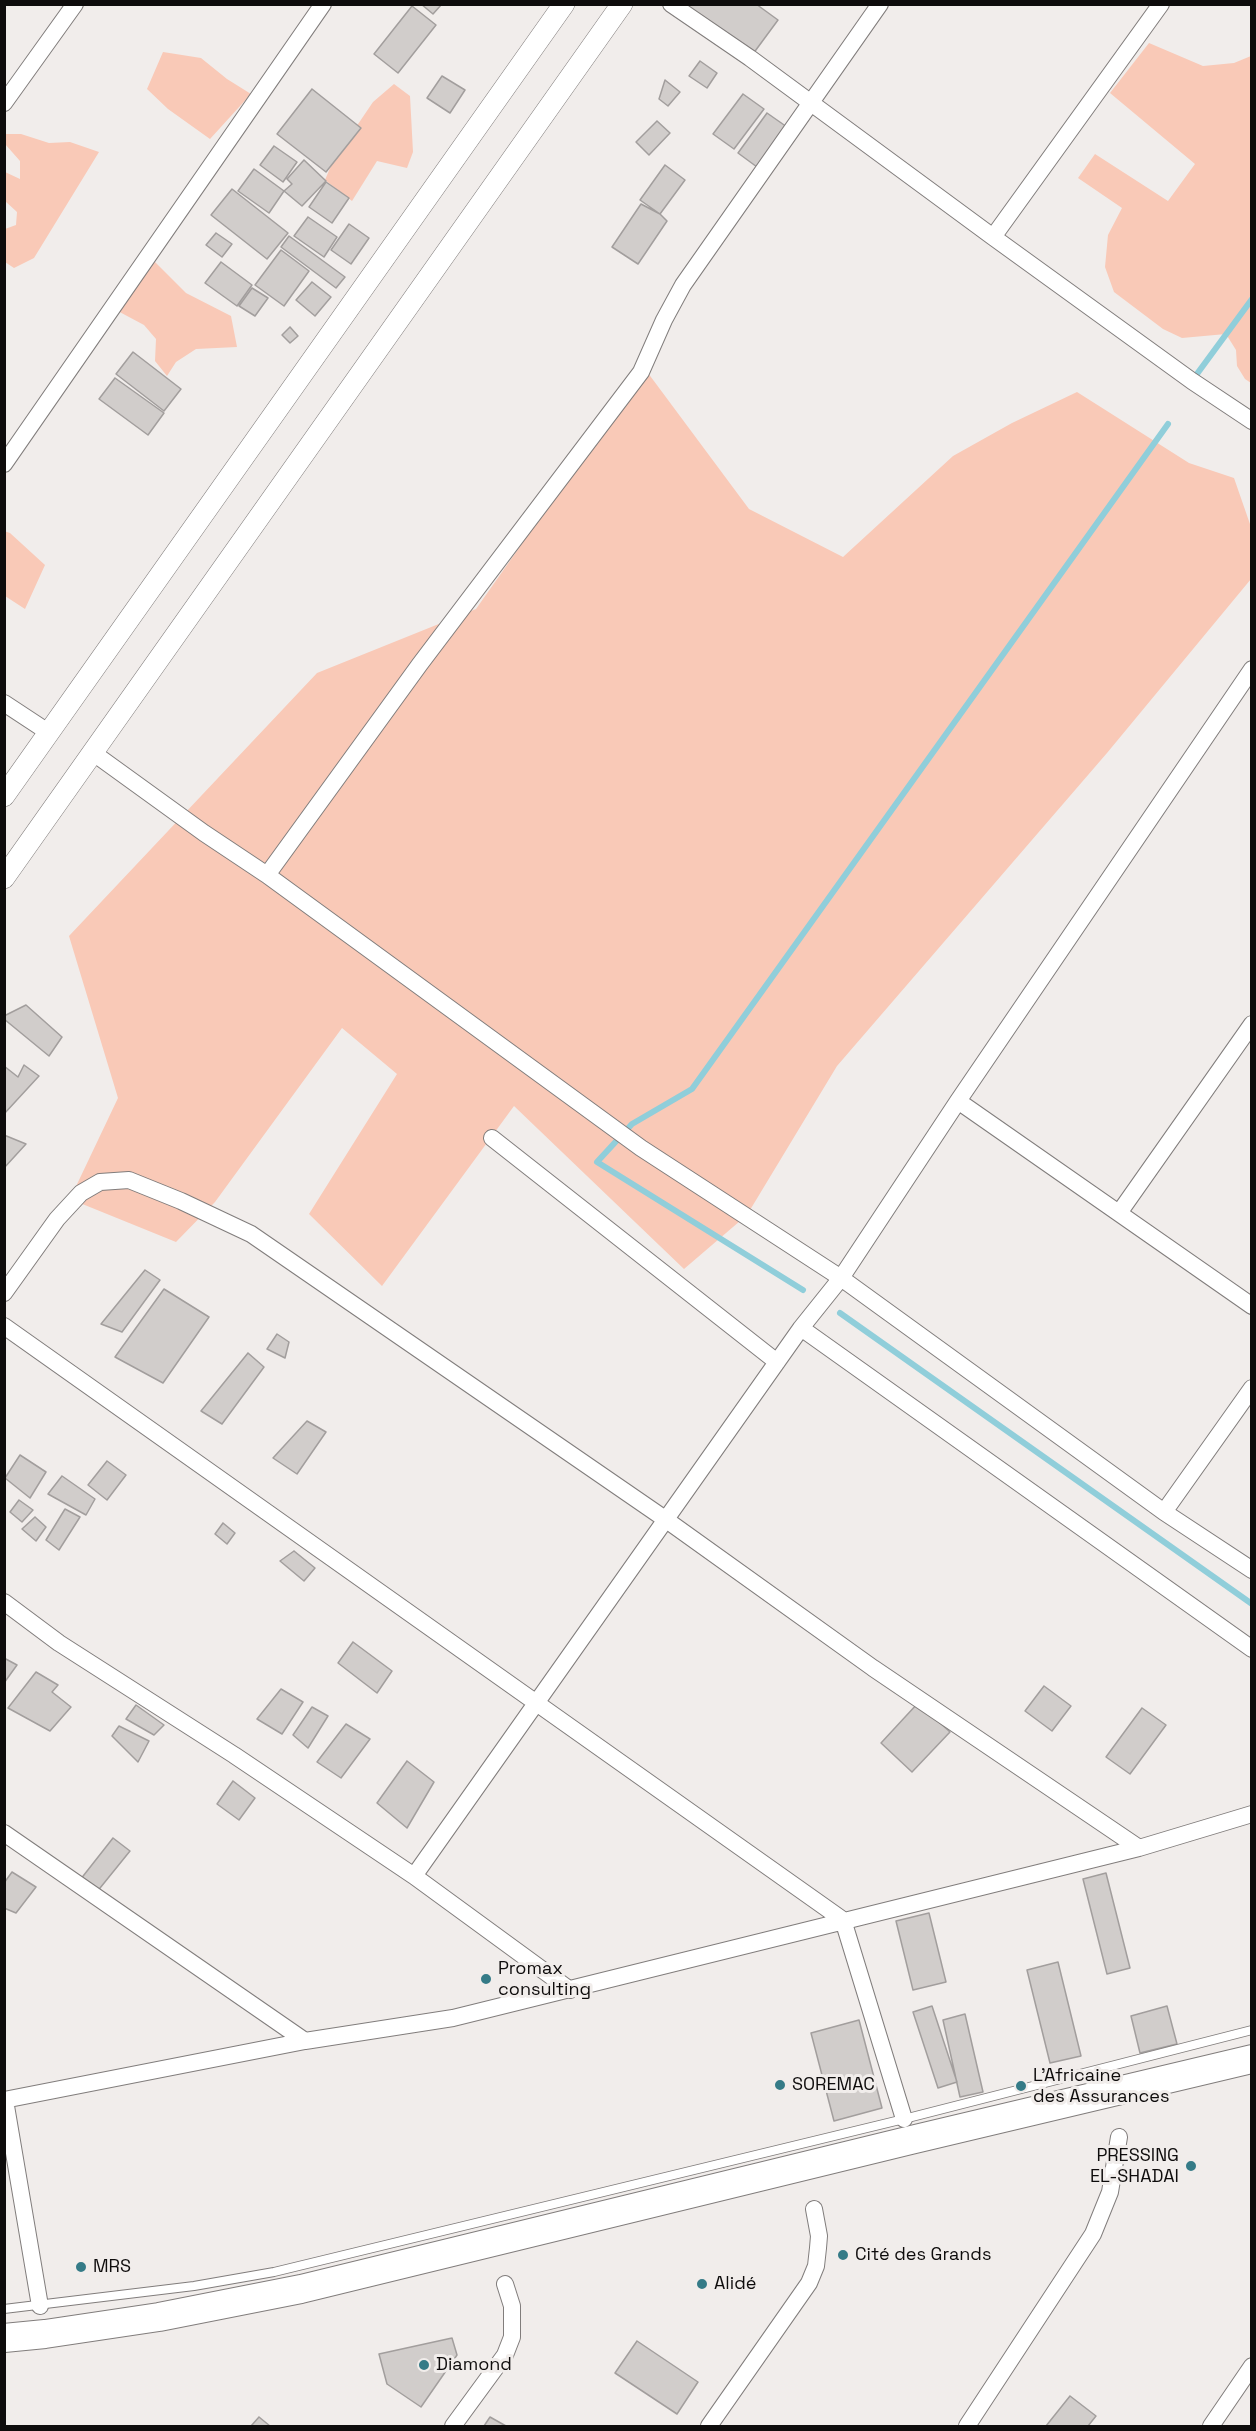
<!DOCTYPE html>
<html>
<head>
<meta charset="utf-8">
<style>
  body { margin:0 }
  #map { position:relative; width:1256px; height:2431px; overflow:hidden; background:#f1edeb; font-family:"Space Grotesk",sans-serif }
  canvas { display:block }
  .frame { position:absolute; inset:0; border:6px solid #0e0c0c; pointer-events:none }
</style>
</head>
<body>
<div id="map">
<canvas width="1256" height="2431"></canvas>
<div class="frame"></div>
</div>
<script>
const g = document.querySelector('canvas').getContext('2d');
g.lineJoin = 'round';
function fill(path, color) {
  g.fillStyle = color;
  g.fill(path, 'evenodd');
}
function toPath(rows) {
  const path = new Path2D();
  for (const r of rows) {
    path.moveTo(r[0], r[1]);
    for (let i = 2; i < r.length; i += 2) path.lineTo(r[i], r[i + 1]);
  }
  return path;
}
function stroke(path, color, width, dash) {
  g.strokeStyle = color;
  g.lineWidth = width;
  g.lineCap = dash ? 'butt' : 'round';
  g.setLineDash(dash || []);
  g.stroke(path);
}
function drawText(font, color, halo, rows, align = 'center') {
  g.font = font + ' "Space Grotesk",sans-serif';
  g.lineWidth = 6;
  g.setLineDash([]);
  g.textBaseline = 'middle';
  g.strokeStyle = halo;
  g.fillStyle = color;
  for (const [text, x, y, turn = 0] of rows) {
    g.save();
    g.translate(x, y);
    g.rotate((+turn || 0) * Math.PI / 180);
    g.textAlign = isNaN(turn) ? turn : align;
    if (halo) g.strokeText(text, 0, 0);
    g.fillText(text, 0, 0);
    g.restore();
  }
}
fill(toPath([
  [1149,43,1203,66,1234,63,1251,56,1251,383,1245,379,1237,366,1236,350,1226,334,1182,338,1163,329,1114,292,1105,267,1108,235,1122,208,1078,178,1095,154,1168,201,1195,164,1110,93],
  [163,52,201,58,227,79,251,94,210,139,168,109,147,89],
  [394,84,410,96,413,152,407,168,377,161,352,201,325,180,333,161,373,102],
  [5,134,21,134,49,143,70,142,99,152,34,258,14,268,5,262,5,229,16,225,17,212,5,201,5,172,20,179,20,161,5,144],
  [154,261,186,293,231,316,237,347,196,349,176,362,167,376,155,361,156,339,144,325,114,309],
  [645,369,749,509,843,557,953,456,1012,423,1077,392,1189,463,1234,478,1251,527,1251,579,1107,753,837,1066,747,1215,684,1269,514,1106,382,1286,309,1214,397,1074,342,1028,215,1202,176,1242,70,1199,118,1098,69,936,317,673,476,609],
  [4,531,10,533,45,565,25,609,5,596]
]), '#f9c9b7');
stroke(toPath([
  [1194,378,1252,299],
  [803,1290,597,1162,632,1124,692,1089,1168,424],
  [840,1313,1252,1604]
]), '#90ceda', 6);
const building = toPath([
  [421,4,442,4,433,14,421,4],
  [684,4,756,4,778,20,750,58,684,4],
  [412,6,436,25,398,73,374,54,412,6],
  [700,61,717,73,707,88,689,76,700,61],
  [442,76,465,90,450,113,427,98,442,76],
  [665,80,680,92,668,106,659,99,665,80],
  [312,89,361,128,326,172,277,134,312,89],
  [743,94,764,109,734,149,713,134,743,94],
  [767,113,787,127,757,167,738,153,767,113],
  [657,121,670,133,649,155,636,142,657,121],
  [274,146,297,162,283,182,260,165,274,146],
  [304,160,326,181,302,206,284,191,292,184,287,179,304,160],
  [665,165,685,180,660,214,640,200,665,165],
  [254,169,284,191,269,213,238,191,254,169],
  [326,182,349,198,332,223,309,207,326,182],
  [232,189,288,233,267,259,211,215,232,189],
  [641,204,660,214,667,221,638,264,612,247,641,204],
  [308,217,337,237,324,257,294,236,308,217],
  [349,224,369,238,351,264,331,250,349,224],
  [216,233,232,244,222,257,206,245,216,233],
  [289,236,345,277,336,288,281,247,289,236],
  [281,250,309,271,284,306,255,285,281,250],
  [221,262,252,285,237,306,205,283,221,262],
  [312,282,331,297,315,316,296,300,312,282],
  [252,288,268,298,255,316,239,306,252,288],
  [290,327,298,336,290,343,282,335,290,327],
  [133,352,181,389,164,411,116,374,133,352],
  [115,378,164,413,148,435,99,399,115,378],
  [26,1005,62,1037,49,1056,4,1019,4,1016,26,1005],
  [24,1065,39,1076,4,1114,4,1066,18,1077,24,1065],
  [4,1135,26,1144,4,1168,4,1135],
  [145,1270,160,1280,122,1332,101,1324,145,1270],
  [164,1289,209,1317,163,1383,115,1357,164,1289],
  [277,1334,289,1342,285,1358,267,1349,277,1334],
  [248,1353,264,1367,222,1424,201,1411,248,1353],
  [307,1421,326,1432,297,1474,273,1458,307,1421],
  [20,1455,46,1472,30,1498,5,1478,20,1455],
  [107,1461,126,1475,107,1500,88,1485,107,1461],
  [62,1476,95,1499,86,1515,48,1494,62,1476],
  [19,1500,33,1510,22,1522,10,1512,19,1500],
  [65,1509,80,1517,59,1550,46,1540,65,1509],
  [35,1517,46,1527,36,1541,22,1529,35,1517],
  [223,1523,235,1533,227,1544,215,1534,223,1523],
  [294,1551,315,1568,304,1581,280,1561,294,1551],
  [353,1642,392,1671,377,1693,338,1663,353,1642],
  [4,1658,17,1665,4,1683,4,1658],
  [36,1672,58,1685,52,1692,71,1707,50,1731,8,1708,36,1672],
  [1044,1686,1071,1706,1052,1731,1025,1711,1044,1686],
  [281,1689,303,1702,282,1734,257,1719,281,1689],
  [918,1703,950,1732,912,1772,881,1743,918,1703],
  [136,1705,164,1725,154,1735,126,1719,136,1705],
  [312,1707,328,1716,308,1748,293,1735,312,1707],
  [1142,1708,1166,1725,1130,1774,1106,1757,1142,1708],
  [346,1724,370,1739,341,1778,317,1762,346,1724],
  [119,1726,149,1741,138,1762,112,1736,119,1726],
  [407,1761,434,1782,407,1828,377,1803,407,1761],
  [233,1781,255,1798,239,1820,217,1804,233,1781],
  [113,1838,130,1851,96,1893,80,1880,113,1838],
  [12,1872,36,1887,16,1913,4,1908,4,1883,12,1872],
  [1106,1873,1130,1968,1107,1974,1083,1879,1106,1873],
  [929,1913,946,1982,913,1990,896,1921,929,1913],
  [1058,1962,1081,2056,1050,2063,1027,1970,1058,1962],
  [932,2006,957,2082,938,2088,913,2012,932,2006],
  [1167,2006,1177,2044,1140,2053,1131,2016,1167,2006],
  [965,2014,983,2092,960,2097,943,2020,965,2014],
  [859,2020,882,2108,834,2121,811,2033,859,2020],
  [452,2338,457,2355,421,2407,387,2384,379,2354,452,2338],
  [637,2341,698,2382,677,2414,615,2373,637,2341],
  [1070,2396,1096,2416,1088,2426,1046,2426,1070,2396],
  [259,2417,270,2426,251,2426,259,2417],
  [490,2417,506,2426,484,2426,490,2417]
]);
fill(building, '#d1cdcb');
stroke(building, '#a29e9d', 1.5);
const service = toPath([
  [4,2309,194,2286,274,2272,904,2119,1252,2030]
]);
const minor = toPath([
  [671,4,750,58,993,237,1192,381,1252,421],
  [4,103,75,4],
  [993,237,1161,4],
  [4,464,323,4],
  [4,703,48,732],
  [92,752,204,833,267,875,420,664,641,372,664,320,683,285,880,4],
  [267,875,641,1148,841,1278,1164,1512,1252,1570],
  [958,1101,1252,1306],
  [492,1138,777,1362],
  [1119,1213,1252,1024],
  [4,1293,57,1219,81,1193,100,1182,129,1180,181,1201,251,1234,665,1519,873,1668,1139,1848],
  [4,1326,843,1920,904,2119],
  [801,1328,1252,1649],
  [1164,1512,1252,1388],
  [4,1602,59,1643,234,1755,414,1876,570,1990],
  [4,1833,305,2041],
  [414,1876,801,1328,841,1278,958,1101,1252,669],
  [4,2100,305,2041,453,2018,1139,1848,1252,1814],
  [5,2100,40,2306],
  [453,2426,505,2355,512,2337,512,2306,505,2284],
  [709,2426,809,2283,816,2266,818,2248,819,2236,814,2209],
  [967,2426,1093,2234,1110,2192,1119,2137],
  [1211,2426,1252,2366]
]);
const tertiary = toPath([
  [4,796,564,4],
  [4,878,622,4]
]);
const trunk = toPath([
  [4,2338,45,2334,159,2317,301,2289,911,2140,1252,2059]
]);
stroke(service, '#817d7c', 10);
stroke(minor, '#817d7c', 18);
stroke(tertiary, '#817d7c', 22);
stroke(trunk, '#817d7c', 30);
stroke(service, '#fff', 8);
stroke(minor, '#fff', 16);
stroke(tertiary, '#fff', 21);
stroke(trunk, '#fff', 28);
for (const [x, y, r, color] of [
  [486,1979,6,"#357b87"],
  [780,2085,6,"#357b87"],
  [1021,2086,6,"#357b87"],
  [1191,2166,6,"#357b87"],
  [843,2255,6,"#357b87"],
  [81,2267,6,"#357b87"],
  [702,2284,6,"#357b87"],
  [424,2365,6,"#357b87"]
]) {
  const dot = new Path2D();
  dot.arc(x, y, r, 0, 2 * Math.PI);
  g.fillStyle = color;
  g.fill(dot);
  stroke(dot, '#f1edeb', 2);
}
drawText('18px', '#0e0c0c', '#f1edeb', [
  ["Promax",498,1969],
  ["consulting",498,1990],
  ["L'Africaine",1033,2076],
  ["des Assurances",1033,2097],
  ["SOREMAC",792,2085],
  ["PRESSING",1179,2156,"right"],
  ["EL-SHADAI",1179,2177,"right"],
  ["Cité des Grands",855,2255],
  ["MRS",93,2267],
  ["Alidé",714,2284],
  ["Diamond",436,2365]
], 'left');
</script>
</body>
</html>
